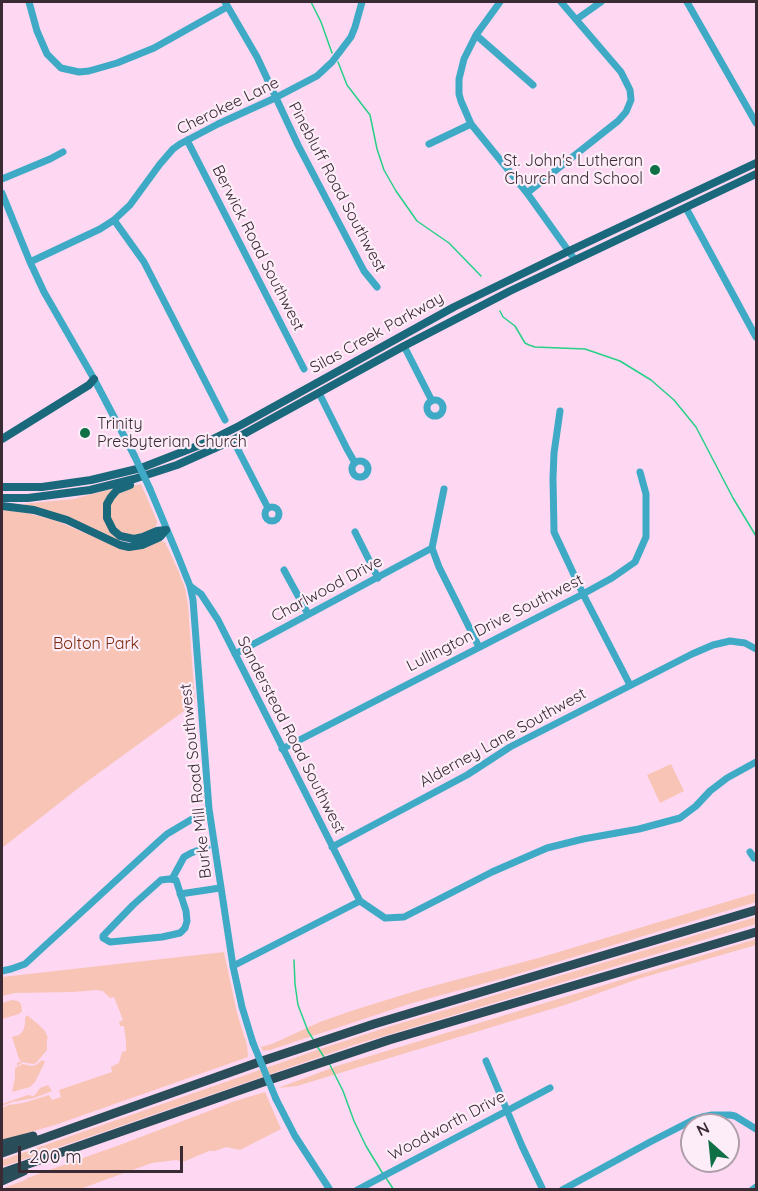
<!DOCTYPE html>
<html>
<head>
<meta charset="utf-8">
<style>
  body { margin:0 }
  #map { position:relative; width:758px; height:1191px; overflow:hidden; background:#fed8f2; font-family:Quicksand,sans-serif }
  canvas { display:block }
  .frame { position:absolute; inset:0; border:3px solid #392a34; pointer-events:none }
  .north { position:absolute; left:680px; top:1113px; width:60px; height:60px; box-sizing:border-box; background:#fdedf8; border:2px solid #af9faa; border-radius:50%; rotate:333deg; font-size:16px; font-weight:700; line-height:24px; text-align:center; color:#392a34 }
  .north::after { content:''; display:block; margin:auto; width:21px; height:27px; background:#0f7046; clip-path:polygon(50% 0,100% 100%,50% 72%,0 100%) }
  .scale { position:absolute; left:18px; top:1146px; width:165px; height:27px; box-sizing:border-box; border:3px solid #392a34; border-top:0; padding-left:8px; font-size:18px; line-height:21px; white-space:nowrap; color:#392a34; -webkit-text-stroke:4px #fdedf8; paint-order:stroke }
</style>
</head>
<body>
<div id="map">
<canvas width="758" height="1191"></canvas>
<div class="frame"></div>
<div class="north">N</div>
<div class="scale">200 m</div>
</div>
<script>
const g = document.querySelector('canvas').getContext('2d');
g.lineJoin = 'round';
function fill(path, color) {
  g.fillStyle = color;
  g.fill(path, 'evenodd');
}
function toPath(rows) {
  const path = new Path2D();
  for (const r of rows) {
    if (r.length === 3) {
      path.moveTo(r[0] + r[2], r[1]);
      path.arc(r[0], r[1], r[2], 0, 2 * Math.PI);
      continue;
    }
    path.moveTo(r[0], r[1]);
    for (let i = 2; i < r.length; i += 2) path.lineTo(r[i], r[i + 1]);
  }
  return path;
}
function stroke(path, color, width, dash) {
  g.strokeStyle = color;
  g.lineWidth = width;
  g.lineCap = dash ? 'butt' : 'round';
  g.setLineDash(dash || []);
  g.stroke(path);
}
function drawText(font, color, halo, rows, align = 'center') {
  g.font = font + ' Quicksand,sans-serif';
  g.lineWidth = 4.5;
  g.setLineDash([]);
  g.textBaseline = 'middle';
  g.strokeStyle = halo;
  g.fillStyle = color;
  for (const [text, x, y, turn = 0] of rows) {
    g.save();
    g.translate(x, y);
    g.rotate((+turn || 0) * Math.PI / 180);
    g.textAlign = isNaN(turn) ? turn : align;
    if (halo) g.strokeText(text, 0, 0);
    g.fillText(text, 0, 0);
    g.restore();
  }
}
fill(toPath([
  [141,484,157,521,157,524,153,530,135,536,123,534,115,528,109,513,109,508,113,498,128,487],
  [119,487,104,506,120,538,118,542,23,504,73,499],
  [2,510,27,513,57,521,122,549,160,541,165,542,178,570,185,588,188,605,195,703,81,786,2,848],
  [671,764,684,791,660,803,647,775],
  [756,893,756,902,504,978,409,1004,270,1050,263,1051,261,1047,272,1044,320,1022,351,1011,422,989,542,957],
  [756,917,756,924,354,1045,2,1167,2,1160,320,1049,388,1027],
  [756,939,756,945,638,979,568,1004,297,1086,278,1088,337,1066],
  [224,952,237,1013,247,1045,248,1057,55,1125,2,1140,2,1108,8,1105,23,1103,49,1095,52,1100,61,1097,59,1090,112,1072,111,1067,119,1063,122,1052,126,1051,126,1042,124,1026,120,1026,119,1022,123,1020,116,1002,114,997,110,998,103,991,96,990,73,992,15,993,2,996,2,977],
  [12,1000,18,1001,21,1004,22,1011,19,1014,2,1019,2,1003],
  [27,1015,39,1025,45,1031,48,1038,47,1039,47,1050,36,1063,33,1064,23,1062,17,1066,17,1063,21,1061,19,1059,12,1037,19,1035,23,1031,25,1024,25,1018],
  [42,1060,45,1062,35,1082,30,1087,12,1092,15,1078,15,1068,23,1064,31,1066,36,1065],
  [48,1085,52,1091,34,1098,12,1102,2,1106,2,1104,28,1095,34,1096,40,1088],
  [265,1092,281,1129,240,1150,226,1147,215,1151,209,1151,183,1162,176,1160,152,1163,80,1189,2,1189,25,1180,27,1178,125,1143,235,1101]
]), '#f8c4b5');
stroke(toPath([
  [311,2,321,22,332,53],
  [338,62,347,85,370,115,377,149,384,170,396,191,417,221,449,243,481,276],
  [500,311,503,317,515,326,525,343,529,345,535,347,585,349,620,361,651,380,674,400,696,427,733,498,756,536],
  [294,960,295,984,298,1005,308,1031,313,1039],
  [317,1046,324,1057],
  [329,1063,343,1091,354,1121,366,1146,383,1174],
  [386,1178,394,1190]
]), '#26d086', 1.5);
stroke(toPath([
  [29,2,37,31,47,54,61,68,79,72,89,71,117,63,154,48,227,7],
  [225,2,257,57,298,145,364,271,377,287],
  [500,2,476,35,464,59,459,79,459,94,461,101,471,124,527,193,575,260],
  [687,2,756,123],
  [577,19,601,2],
  [476,35,533,85],
  [187,140,304,369],
  [429,144,471,124],
  [2,179,50,159,63,152],
  [2,193,30,262,44,292,94,379,134,455],
  [527,193,618,121,626,112,631,100,630,90,621,72,561,2],
  [686,208,756,337],
  [114,220,144,262,225,420],
  [30,262,100,229,114,220,130,205,160,164,173,149,180,144,218,124,275,98,317,76,332,62,351,37,355,27,362,2],
  [404,346,432,401],
  [319,393,347,449,355,463],
  [435,408,8],
  [560,411,554,453,553,478,554,532,583,594,630,685],
  [233,440,268,508],
  [360,469,8],
  [150,489,178,556,190,586,193,600,209,809,233,966,242,1007,253,1043],
  [444,489,432,548,439,567,479,647],
  [272,514,7],
  [355,532,378,578],
  [284,570,308,614],
  [190,586,201,594,218,620,360,901],
  [235,654,432,548],
  [282,749,583,594,612,578,635,562,646,537,646,494,640,472],
  [332,847,467,775,510,747,692,654,713,645,730,641,745,643,756,649],
  [750,852,754,858,756,856],
  [169,879,176,880,186,911,187,921,185,928,180,933,162,937,110,942,103,938,103,936,133,905,161,880,169,879],
  [172,879,184,857,191,853,207,847],
  [180,894,220,888],
  [233,966,360,901,385,918,404,917,492,872,547,848,583,839,639,829,680,818,696,806,710,791,727,778,756,762],
  [2,971,11,969,25,964,158,842,167,834,209,809],
  [486,1061,522,1146,543,1190],
  [276,1099,295,1136,330,1190],
  [357,1190,550,1088],
  [562,1190,650,1142,693,1120,702,1117,712,1115,730,1115,735,1116,756,1129],
  [752,1190,756,1187]
]), '#3faac5', 7);
stroke(toPath([
  [2,439,89,385,94,379],
  [130,485,117,490,111,497,107,504,107,518,113,530,120,536,134,539,143,537,157,531,166,530],
  [2,487,42,487,91,480,141,468,205,443,239,426,454,307,569,251,756,163],
  [2,498,28,498,90,490,134,479,177,465,233,440,404,346,510,291,756,174],
  [2,506,34,510,67,520,120,545,129,547,142,545,160,537,166,530]
]), '#19687b', 8);
stroke(toPath([
  [2,1144,33,1136],
  [2,1153,262,1061,374,1024,756,910],
  [2,1173,269,1080,389,1040,756,932],
  [2,1181,24,1171]
]), '#294e59', 9);
stroke(toPath([
  [134,455,150,489],
  [253,1043,276,1099]
]), '#3faac5', 7);
for (const [x, y, r, color] of [
  [655,170,6,"#0f7046"],
  [85,433,6,"#0f7046"]
]) {
  const dot = new Path2D();
  dot.arc(x, y, r, 0, 2 * Math.PI);
  g.fillStyle = color;
  g.fill(dot);
  stroke(dot, '#fdedf8', 2);
}
drawText('16px', '#392a34', '#fdedf8', [
  ["Cherokee Lane",228,106,-26],
  ["Pinebluff Road Southwest",337,187,62],
  ["Berwick Road Southwest",258,248,63],
  ["Silas Creek Parkway",377,333,-29],
  ["Charlwood Drive",327,589,-28],
  ["Lullington Drive Southwest",495,623,-27],
  ["Sanderstead Road Southwest",291,735,63],
  ["Alderney Lane Southwest",503,738,-29],
  ["Burke Mill Road Southwest",196,781,-96],
  ["Woodworth Drive",447,1126,-28]
]);
drawText('16px', '#392a34', '#fdedf8', [
  ["St. John's Lutheran",643,161],
  ["Church and School",643,179],
  ["Trinity",97,424,"left"],
  ["Presbyterian Church",97,442,"left"]
], 'right');
drawText('16px', '#7a290c', '#fdedf8', [
  ["Bolton Park",96,644]
]);
</script>
</body>
</html>
